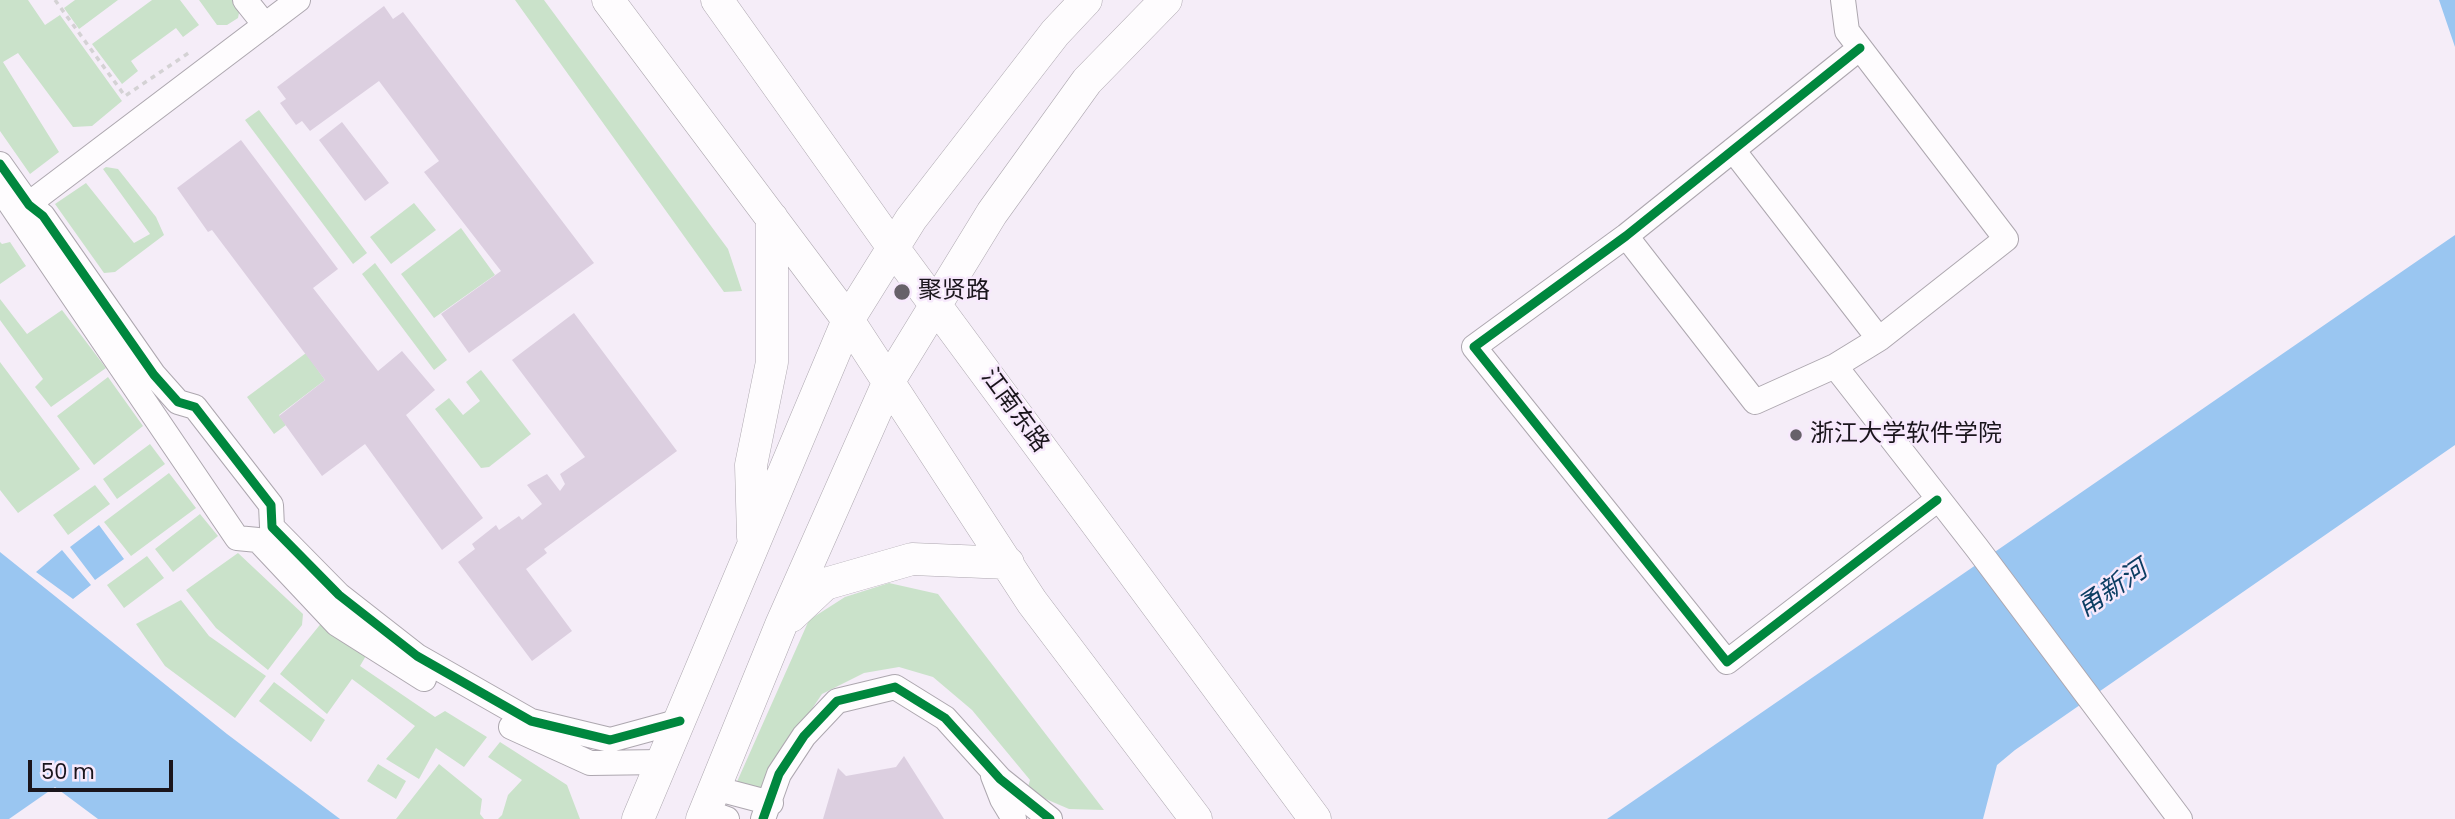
<!DOCTYPE html>
<html>
<head>
<meta charset="utf-8">
<style>
  body { margin:0 }
  #map { position:relative; width:2455px; height:819px; overflow:hidden; background:#f5edf8; font-family:Poppins,sans-serif }
  canvas { display:block }
  .scale { position:absolute; left:28px; top:760px; width:145px; height:32px; box-sizing:border-box; border:4px solid #1a151c; border-top:0; padding-left:9px; font-size:21px; line-height:24px; white-space:nowrap; color:#1a151c; -webkit-text-stroke:5px #f7e9fc; paint-order:stroke }
</style>
</head>
<body>
<div id="map">
<canvas width="2455" height="819"></canvas>
<div class="scale">50 m</div>
</div>
<script>
const g = document.querySelector('canvas').getContext('2d');
g.lineJoin = 'round';
function fill(path, color) {
  g.fillStyle = color;
  g.fill(path, 'evenodd');
}
function toPath(rows) {
  const path = new Path2D();
  for (const r of rows) {
    path.moveTo(r[0], r[1]);
    for (let i = 2; i < r.length; i += 2) path.lineTo(r[i], r[i + 1]);
  }
  return path;
}
function stroke(path, color, width, dash) {
  g.strokeStyle = color;
  g.lineWidth = width;
  g.lineCap = dash ? 'butt' : 'round';
  g.setLineDash(dash || []);
  g.stroke(path);
}
function drawText(font, color, halo, rows, align = 'center') {
  g.font = font + ' Poppins,"Noto Sans SC",sans-serif';
  g.lineWidth = 5;
  g.setLineDash([]);
  g.textBaseline = 'middle';
  g.strokeStyle = halo;
  g.fillStyle = color;
  for (const [text, x, y, turn = 0] of rows) {
    g.save();
    g.translate(x, y);
    g.rotate((+turn || 0) * Math.PI / 180);
    g.textAlign = isNaN(turn) ? turn : align;
    if (halo) g.strokeText(text, 0, 0);
    g.fillText(text, 0, 0);
    g.restore();
  }
}
fill(toPath([
  [0,0,28,0,45,25,60,15,122,101,92,126,73,127,18,53,3,62,59,152,30,174,0,131],
  [75,0,118,0,79,29,64,8],
  [152,0,180,0,199,25,183,37,176,28,131,61,138,71,122,84,92,44],
  [199,0,234,0,240,8,238,18,227,25,217,25],
  [515,0,544,0,728,249,742,291,724,292],
  [259,110,367,253,353,264,245,120],
  [106,167,118,169,156,217,164,235,115,272,104,273,55,204,86,183,134,243,150,234,103,169],
  [414,203,436,230,391,264,370,237],
  [461,228,495,275,434,318,401,274],
  [0,242,2,244,10,242,26,266,0,284],
  [375,263,447,360,434,370,362,274],
  [0,299,27,334,62,310,106,368,51,407,35,387,43,379,0,320],
  [306,353,325,380,279,415,286,425,274,434,247,397],
  [0,362,80,469,18,513,0,490],
  [481,370,531,434,489,467,481,468,435,409,449,398,463,415,480,401,466,382],
  [108,377,143,426,94,465,57,416],
  [150,444,165,464,117,499,103,479],
  [169,473,196,508,131,556,104,522],
  [95,485,110,504,68,535,53,515],
  [200,514,218,536,173,572,155,549],
  [238,553,303,614,302,625,268,670,216,628,186,590],
  [147,556,164,578,124,608,107,585],
  [889,583,938,594,1104,810,1069,809,1027,791,1030,780,972,710,933,677,899,667,864,673,822,694,793,737,764,801,736,784,809,620,845,597],
  [181,600,209,636,266,676,235,718,165,666,136,624],
  [323,621,367,654,360,666,435,717,445,711,487,737,464,767,436,748,419,779,386,759,415,726,352,679,327,714,280,674],
  [274,682,325,720,311,742,259,701],
  [500,742,567,785,580,819,498,819,502,815,508,795,522,780,488,757],
  [378,764,406,781,396,799,367,781],
  [439,764,482,799,480,814,484,819,396,819]
]), '#cae2ca');
fill(toPath([
  [2439,0,2455,0,2455,47],
  [2455,235,2455,445,2015,750,1997,765,1983,819,1607,819],
  [99,525,124,559,95,580,70,547],
  [62,550,91,585,73,599,36,572],
  [0,552,227,734,340,819,98,819,55,787,9,819,0,819]
]), '#9ac6f1');
fill(toPath([
  [384,6,393,19,403,12,594,263,469,353,441,314,501,271,424,172,439,161,379,81,310,131,302,121,296,125,280,103,286,99,277,87],
  [342,122,389,183,365,201,319,140],
  [241,140,338,269,313,288,378,371,402,351,435,390,406,415,483,518,442,550,365,444,322,476,279,416,325,380,212,230,208,232,177,188],
  [574,313,677,451,544,549,547,553,526,569,572,631,532,661,458,562,475,549,472,544,496,525,499,530,519,516,522,520,542,504,527,485,547,474,560,491,565,484,560,474,585,457,512,360],
  [904,756,944,819,823,819,838,768,846,776,896,767]
]), '#dccfe0');
const minor = toPath([
  [245,0,265,25],
  [1860,48,1626,236,1474,347,1727,662,1937,500],
  [1733,150,1879,339,2006,239,1847,31,1843,0],
  [0,164,29,205,43,216,154,375,178,402,195,407,271,505,272,527,339,595,417,656,531,721,610,740,680,721],
  [5,196,237,538,258,540,337,624,424,679],
  [18,212,298,0],
  [1626,236,1755,402,1835,366,1879,339],
  [1835,366,1977,548,2180,819],
  [511,727,590,763,662,762],
  [993,776,1002,799,1014,819],
  [714,788,771,803],
  [705,811,727,819],
  [763,819,779,774,804,736,837,701,895,687,945,718,1000,779,1050,819]
]);
const major = toPath([
  [608,0,848,320,1032,602,1196,819],
  [717,0,894,249,1315,819],
  [753,537,751,465,772,362,772,218],
  [791,616,825,584,912,559,1008,563],
  [638,819,848,320,911,219,1055,33,1086,0],
  [702,819,781,625,889,381,992,213,1087,81,1166,0]
]);
stroke(minor, '#ada7af', 26);
stroke(major, '#ada7af', 33);
stroke(toPath([
  [55,0,125,96,190,52]
]), '#d4d2d4', 3.5, [5, 5]);
stroke(minor, '#fefcfe', 24);
stroke(major, '#fefcfe', 32);
stroke(toPath([
  [1860,48,1626,236,1474,347,1727,662,1937,500],
  [0,164,29,205,43,216,154,375,178,402,195,407,271,505,272,527,339,595,417,656,531,721,610,740,680,721],
  [763,819,779,774,804,736,837,701,895,687,945,718,1000,779,1050,819]
]), '#00873e', 9);
for (const [x, y, r, color] of [
  [902,292,9,"#676169"],
  [1796,435,7,"#676169"]
]) {
  const dot = new Path2D();
  dot.arc(x, y, r, 0, 2 * Math.PI);
  g.fillStyle = color;
  g.fill(dot);
  stroke(dot, '#f7e9fc', 2.5);
}
drawText('24px', '#1a151c', '#f7e9fc', [
  ["聚贤路",918,292],
  ["浙江大学软件学院",1810,435]
], 'left');
drawText('24px', '#1a151c', '#f7e9fc', [
  ["江南东路",1014,411,54]
]);
drawText('italic 26px', '#0c3e63', '#f7e9fc', [
  ["甬新河",2113,590,-34]
]);
</script>
</body>
</html>
